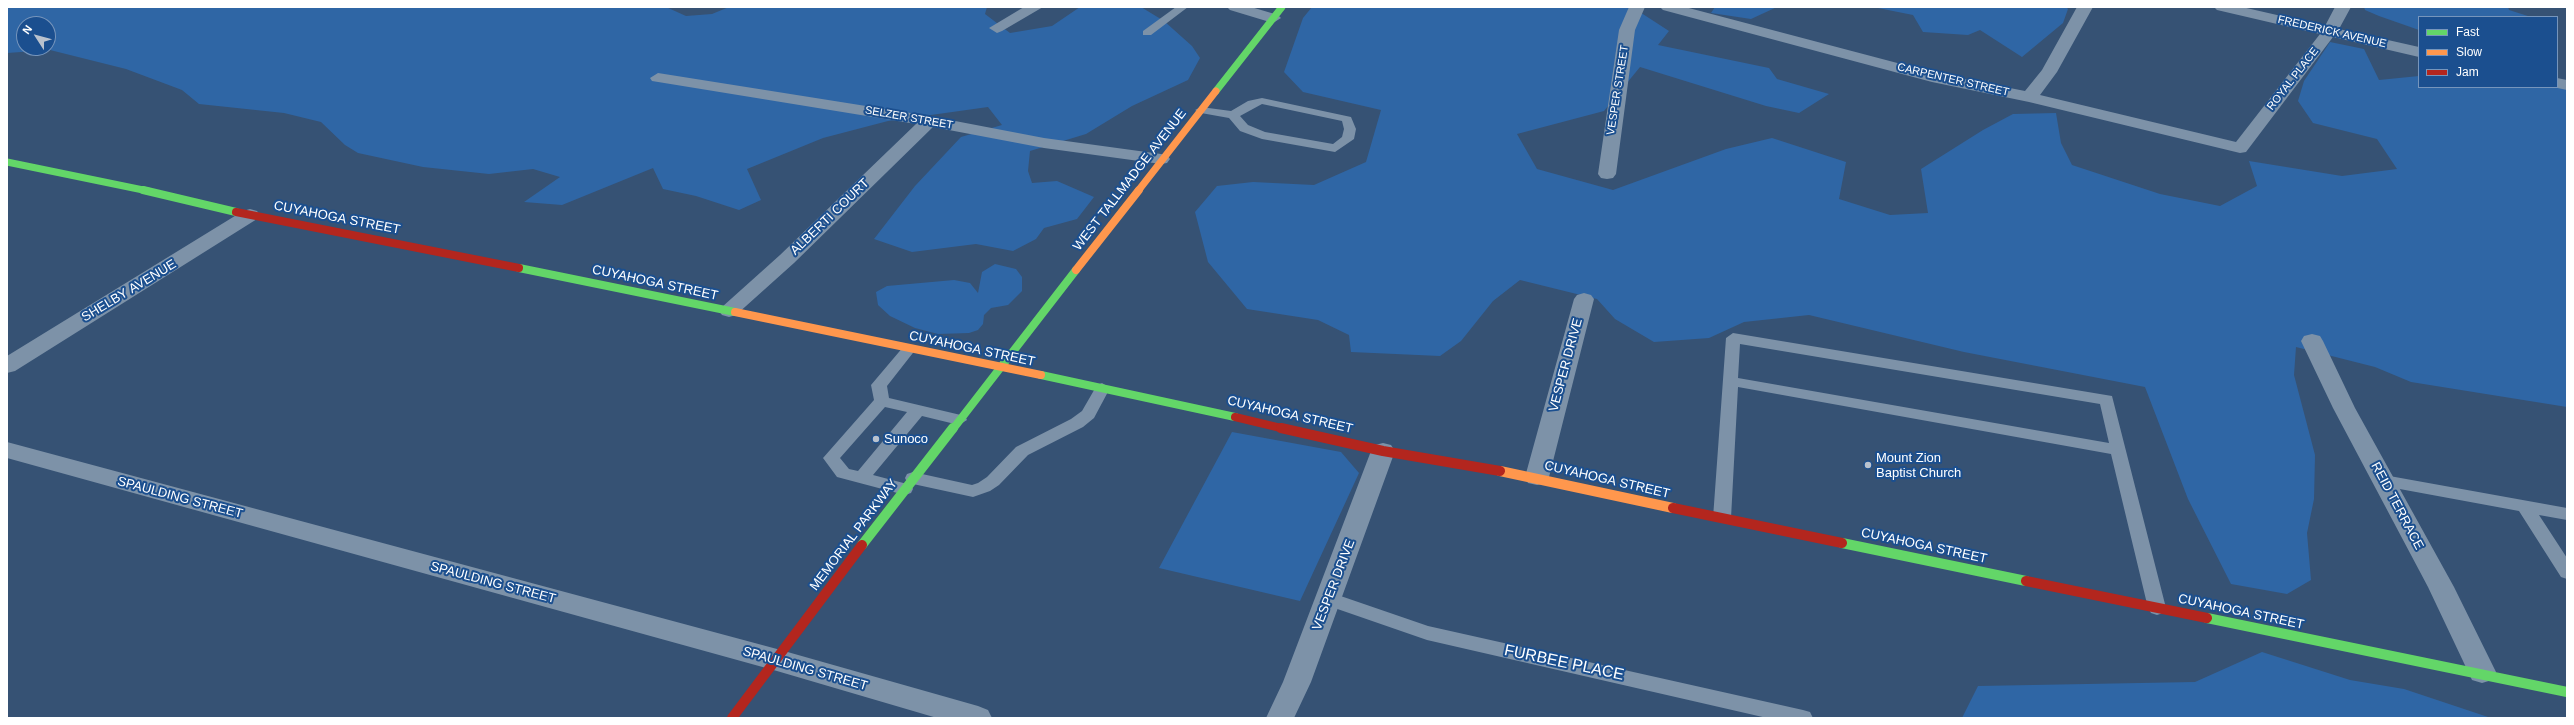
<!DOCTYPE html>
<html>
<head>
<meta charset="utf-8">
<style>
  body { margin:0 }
  #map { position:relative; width:2574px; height:725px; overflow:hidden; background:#365274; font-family:Helvetica,sans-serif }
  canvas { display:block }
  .frame { position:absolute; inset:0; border:8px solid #fff; pointer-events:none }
  .legend { position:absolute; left:2418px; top:16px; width:140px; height:72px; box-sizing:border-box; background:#1b4f8f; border:1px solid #7695bc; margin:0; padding:5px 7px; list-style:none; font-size:12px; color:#fff }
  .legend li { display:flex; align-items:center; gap:8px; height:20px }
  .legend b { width:20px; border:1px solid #7695bc }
  .north { position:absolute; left:16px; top:16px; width:40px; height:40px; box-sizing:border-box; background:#1b4f8f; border:1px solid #7695bc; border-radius:50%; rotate:306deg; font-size:11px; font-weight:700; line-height:16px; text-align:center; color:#fff }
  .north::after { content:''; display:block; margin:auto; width:14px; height:18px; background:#b9c2ce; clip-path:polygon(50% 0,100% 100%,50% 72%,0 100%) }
</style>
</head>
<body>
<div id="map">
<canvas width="2574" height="725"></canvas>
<div class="frame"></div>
<ul class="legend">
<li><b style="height:5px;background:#63d668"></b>Fast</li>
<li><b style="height:5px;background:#ff974d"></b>Slow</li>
<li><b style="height:5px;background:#b3261e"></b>Jam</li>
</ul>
<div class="north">N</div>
</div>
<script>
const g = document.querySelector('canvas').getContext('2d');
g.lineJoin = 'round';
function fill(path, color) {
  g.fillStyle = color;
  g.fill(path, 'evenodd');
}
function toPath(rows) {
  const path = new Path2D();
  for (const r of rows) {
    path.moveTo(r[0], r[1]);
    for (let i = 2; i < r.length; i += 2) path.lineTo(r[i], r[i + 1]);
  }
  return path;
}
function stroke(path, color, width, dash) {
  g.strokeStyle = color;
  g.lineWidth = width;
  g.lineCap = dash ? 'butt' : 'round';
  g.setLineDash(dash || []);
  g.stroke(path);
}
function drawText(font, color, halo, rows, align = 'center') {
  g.font = font + ' Helvetica,sans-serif';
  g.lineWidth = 4;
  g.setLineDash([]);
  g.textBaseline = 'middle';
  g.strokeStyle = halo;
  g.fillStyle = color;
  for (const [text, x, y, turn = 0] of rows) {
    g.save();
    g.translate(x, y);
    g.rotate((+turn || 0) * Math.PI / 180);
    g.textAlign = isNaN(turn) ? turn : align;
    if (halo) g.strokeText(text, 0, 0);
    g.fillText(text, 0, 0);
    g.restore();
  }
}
fill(toPath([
  [7,7,666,7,686,16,712,14,729,7,987,7,985,14,1010,33,1052,26,1080,7,1141,7,1164,21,1192,46,1200,58,1188,80,1132,106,1086,134,1030,151,1028,171,1032,183,1057,181,1094,197,1077,219,1044,228,1036,239,1013,251,976,244,912,252,874,239,915,186,961,137,1002,125,988,107,888,121,823,138,747,169,761,200,739,210,696,196,663,189,653,168,562,205,524,202,560,177,533,169,489,174,423,167,358,153,345,145,321,122,284,113,199,104,182,90,126,69,50,50,7,53],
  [24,24,48,24,48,48,24,48],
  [1312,7,1632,7,1669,31,1658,45,1769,68,1777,79,1829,94,1799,113,1766,106,1640,67,1604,111,1517,134,1537,169,1613,190,1726,149,1772,138,1846,162,1839,199,1890,215,1928,213,1921,169,1983,130,2013,114,2056,113,2061,143,2072,165,2160,194,2220,206,2257,186,2249,161,2342,176,2397,169,2377,139,2313,123,2298,101,2304,81,2330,42,2364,49,2379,80,2419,76,2419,87,2557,87,2567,85,2567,407,2411,382,2375,367,2296,347,2294,375,2315,455,2314,499,2307,533,2311,580,2287,594,2231,584,2188,499,2145,387,1964,352,1809,315,1744,322,1709,338,1654,342,1615,319,1597,299,1520,280,1493,301,1461,341,1440,356,1351,352,1349,335,1318,320,1247,309,1208,262,1195,212,1217,186,1253,182,1314,185,1366,162,1381,110,1303,92,1284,72,1303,18],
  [1715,7,1777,7,1751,19,1711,13],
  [1873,7,2066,7,2068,9,2063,23,2022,57,1980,30,1968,35,1923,32,1913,15],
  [2364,7,2508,7,2509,10,2531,17,2419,17,2419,30,2379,16,2365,10],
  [995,264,1016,269,1022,277,1022,291,1008,305,991,308,984,315,983,324,978,330,969,333,938,334,915,328,890,316,878,305,876,292,887,286,954,280,970,283,978,293,982,272],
  [1232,432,1341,452,1359,473,1300,601,1159,568],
  [2262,652,2350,680,2404,689,2491,718,1962,718,1978,686,2195,682]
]), '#2f66a5');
fill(toPath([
  [1176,7,1188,7,1151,35,1143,35,1143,31,1176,7],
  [1262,98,1351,117,1356,129,1354,139,1335,152,1262,139,1240,131,1229,118,1201,113,1195,110,1201,107,1231,111,1248,101,1262,98],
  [1262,104,1342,121,1344,129,1342,137,1333,144,1265,132,1248,125,1240,116,1262,104],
  [1733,333,2112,396,2166,608,2163,613,2157,615,2151,613,2148,608,2111,454,1738,387,1731,518,1728,522,1716,522,1713,518,1726,338,1733,333],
  [1740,344,2100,404,2109,443,1738,378,1740,344],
  [909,344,916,349,887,386,889,398,965,416,967,420,959,425,922,416,873,475,911,485,913,489,911,493,905,495,837,477,823,458,874,400,871,385,904,346,909,344],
  [885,407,907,412,858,471,849,469,840,458,885,407],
  [1102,383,1110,388,1094,418,1083,427,1028,455,999,485,990,491,973,497,913,484,907,482,905,478,907,474,913,472,972,485,978,483,987,477,1016,447,1071,419,1082,411,1097,385,1102,383],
  [2384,475,2567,508,2567,520,2539,515,2567,558,2567,579,2561,577,2519,511,2378,485,2376,481,2378,477,2384,475],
  [1329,592,1428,626,1803,710,1810,712,1813,718,1767,718,1427,640,1323,604,1320,599,1323,594,1329,592]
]), '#7d92a8');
fill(toPath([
  [1024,7,1043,7,1002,31,997,33,989,28,1024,7],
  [1227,7,1251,7,1278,15,1281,18,1273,23,1230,10,1227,7],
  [1629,7,1645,7,1635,30,1616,174,1613,178,1607,179,1601,178,1598,174,1619,30,1629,7],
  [1660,7,1685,7,1939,74,2025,91,2042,70,2077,7,2093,7,2057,72,2040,95,2236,142,2320,34,2217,10,2214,7,2242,7,2325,26,2335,7,2351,7,2339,29,2419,47,2419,57,2333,37,2246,152,2240,153,2029,102,1932,82,1663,10,1660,7],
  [658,73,929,116,1044,138,1161,154,1167,155,1170,159,1167,163,1161,164,1044,148,933,127,794,263,736,315,729,317,722,315,719,311,722,307,780,255,916,124,652,81,650,78,658,73],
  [2557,78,2567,80,2567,90,2553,87,2557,87,2557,78],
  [250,209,257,211,260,215,257,219,15,371,7,373,7,356,243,211,250,209],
  [1584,293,1591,295,1594,299,1549,477,1546,483,1537,485,1528,483,1525,477,1574,299,1577,295,1584,293],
  [2312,334,2320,336,2323,341,2355,408,2454,587,2496,672,2492,680,2482,683,2472,680,2428,587,2333,408,2301,341,2304,336,2312,334],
  [7,442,777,649,978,706,988,710,992,718,937,718,777,671,7,458,7,442],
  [1383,443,1391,445,1395,451,1311,682,1294,718,1266,718,1283,682,1371,451,1375,445,1383,443]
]), '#7d92a8');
stroke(toPath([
  [1216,91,1282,7],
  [7,162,148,191]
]), '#63d668', 7);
stroke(toPath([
  [143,190,236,212],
  [519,268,735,312],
  [1041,375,1235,417],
  [953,429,1076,270]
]), '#63d668', 8);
stroke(toPath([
  [1842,543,2026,581],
  [862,545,953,428],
  [2207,618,2567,692]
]), '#63d668', 10);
stroke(toPath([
  [1138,191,1216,91]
]), '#ff974d', 7);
stroke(toPath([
  [1076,270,1139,190],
  [735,312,1041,375]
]), '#ff974d', 8);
stroke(toPath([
  [1500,471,1673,508]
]), '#ff974d', 10);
stroke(toPath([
  [236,212,519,268],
  [1235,417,1285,429]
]), '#b3261e', 8);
stroke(toPath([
  [1281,428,1383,451,1500,471],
  [1673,508,1842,543],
  [2026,581,2207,618],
  [732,718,862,545]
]), '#b3261e', 10);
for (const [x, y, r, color] of [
  [876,439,4,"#b9c2ce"],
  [1868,465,4,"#b9c2ce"]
]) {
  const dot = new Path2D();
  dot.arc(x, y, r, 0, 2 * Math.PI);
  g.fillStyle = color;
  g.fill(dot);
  stroke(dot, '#1b4f8f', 1.5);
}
drawText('11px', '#fff', '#1b4f8f', [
  ["FREDERICK AVENUE",2332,32,13],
  ["ROYAL PLACE",2293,79,-52],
  ["CARPENTER STREET",1953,80,13],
  ["VESPER STREET",1618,90,-81],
  ["SELZER STREET",909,118,10]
]);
drawText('13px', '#fff', '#1b4f8f', [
  ["WEST TALLMADGE AVENUE",1130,180,-52],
  ["ALBERTI COURT",830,217,-44],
  ["CUYAHOGA STREET",337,218,11],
  ["CUYAHOGA STREET",655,283,12],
  ["SHELBY AVENUE",129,291,-31],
  ["CUYAHOGA STREET",972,349,12],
  ["VESPER DRIVE",1566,365,-75],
  ["CUYAHOGA STREET",1290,415,13],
  ["CUYAHOGA STREET",1607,480,13],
  ["SPAULDING STREET",180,498,15],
  ["REID TERRACE",2397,506,62],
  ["MEMORIAL PARKWAY",854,535,-53],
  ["CUYAHOGA STREET",1924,546,12],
  ["SPAULDING STREET",493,583,15],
  ["VESPER DRIVE",1334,585,-69],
  ["CUYAHOGA STREET",2241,612,12],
  ["SPAULDING STREET",805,669,16]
]);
drawText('13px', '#fff', '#1b4f8f', [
  ["Sunoco",884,439],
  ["Mount Zion",1876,458],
  ["Baptist Church",1876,473]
], 'left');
drawText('16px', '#fff', '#1b4f8f', [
  ["FURBEE PLACE",1564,663,12]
]);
</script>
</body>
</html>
